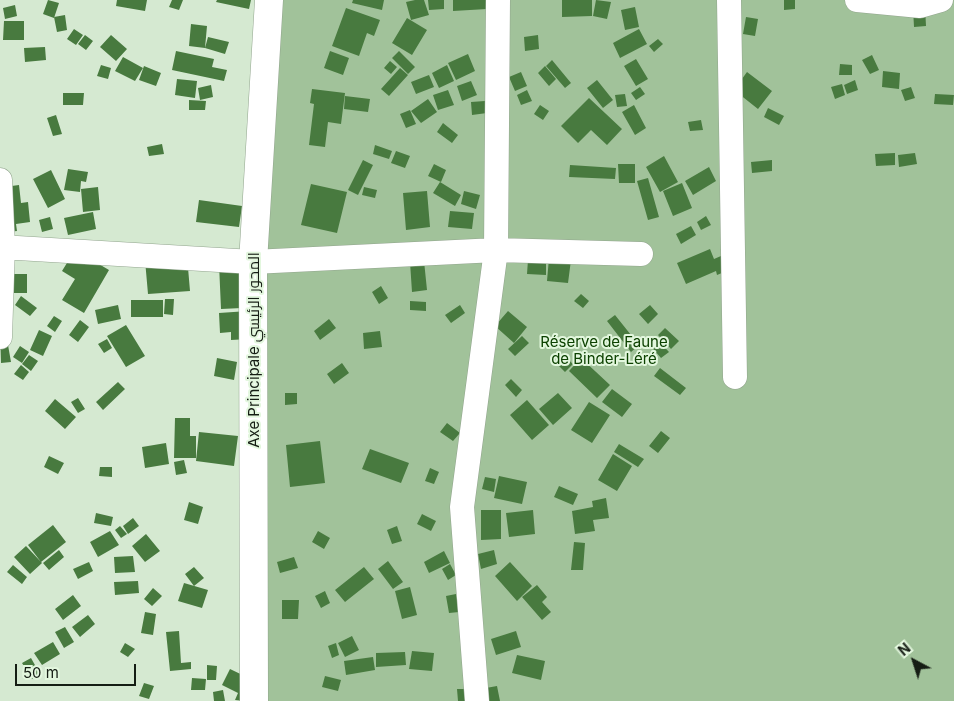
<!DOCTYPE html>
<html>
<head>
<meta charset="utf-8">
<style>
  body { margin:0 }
  #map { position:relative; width:954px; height:701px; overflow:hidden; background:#d5e9d1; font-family:Inter,sans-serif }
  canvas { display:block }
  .north { position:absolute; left:889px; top:636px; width:50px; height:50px; -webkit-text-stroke:4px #e3f7de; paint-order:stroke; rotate:320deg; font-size:14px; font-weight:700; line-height:20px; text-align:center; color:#151d14 }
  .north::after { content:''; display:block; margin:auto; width:18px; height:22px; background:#151d14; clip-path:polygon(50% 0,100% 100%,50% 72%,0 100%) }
  .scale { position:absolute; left:15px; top:664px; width:121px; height:22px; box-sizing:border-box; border:2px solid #151d14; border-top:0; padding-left:6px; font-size:15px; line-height:18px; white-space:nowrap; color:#151d14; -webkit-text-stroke:4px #e3f7de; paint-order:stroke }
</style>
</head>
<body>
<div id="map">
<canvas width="954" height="701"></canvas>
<div class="north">N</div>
<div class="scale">50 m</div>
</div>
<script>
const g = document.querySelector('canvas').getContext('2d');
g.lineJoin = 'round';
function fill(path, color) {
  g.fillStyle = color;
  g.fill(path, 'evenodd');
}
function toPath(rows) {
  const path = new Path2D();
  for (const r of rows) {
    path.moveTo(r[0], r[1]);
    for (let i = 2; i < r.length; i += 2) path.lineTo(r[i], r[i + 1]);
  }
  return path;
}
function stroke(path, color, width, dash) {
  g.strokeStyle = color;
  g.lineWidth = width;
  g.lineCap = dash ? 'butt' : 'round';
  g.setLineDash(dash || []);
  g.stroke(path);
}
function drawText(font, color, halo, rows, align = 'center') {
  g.font = font + ' Inter,Cairo,sans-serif';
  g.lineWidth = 4;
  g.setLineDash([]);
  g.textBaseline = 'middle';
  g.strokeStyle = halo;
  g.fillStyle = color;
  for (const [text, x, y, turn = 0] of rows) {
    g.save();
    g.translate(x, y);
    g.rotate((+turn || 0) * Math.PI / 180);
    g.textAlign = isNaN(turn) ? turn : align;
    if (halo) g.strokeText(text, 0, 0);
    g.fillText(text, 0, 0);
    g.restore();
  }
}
fill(toPath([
  [269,0,954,0,954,701,254,701]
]), '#a1c29a');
fill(toPath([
  [48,0,59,3,54,18,43,14],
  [117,0,147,0,145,11,116,6],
  [172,0,183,0,179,10,169,7],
  [217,0,251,0,249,9,216,2],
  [353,0,384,0,382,10,352,3],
  [415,0,424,0,429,15,411,20,406,2],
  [428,0,444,0,444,9,429,10],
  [453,0,486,0,487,9,453,11],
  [562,0,592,0,592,16,562,17],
  [596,0,611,2,607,19,593,16],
  [784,0,795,0,795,9,784,10],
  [15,5,17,16,5,19,3,8],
  [635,7,639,27,625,30,621,10],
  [925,7,926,26,914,27,913,8],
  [346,8,380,20,374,36,367,33,359,56,332,46],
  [65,15,67,30,57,32,54,17],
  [746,17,758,19,755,36,743,34],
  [407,18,427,30,412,55,392,43],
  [4,21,24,21,24,40,3,40],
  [191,24,207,26,205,48,189,46],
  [74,29,83,35,76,45,67,39],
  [639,29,647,44,620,58,613,43],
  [85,35,93,41,86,50,78,44],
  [111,35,127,49,116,61,100,47],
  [538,35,539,49,525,51,524,37],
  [208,37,229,42,225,54,205,48],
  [658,39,663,44,654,52,649,46],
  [45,47,46,60,25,62,24,48],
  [176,51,214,59,212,67,227,70,224,81,172,70],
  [330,51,349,58,343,75,324,68],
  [399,51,415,67,408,74,392,58],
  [468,54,475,71,456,80,448,63],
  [872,55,879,70,870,74,862,60],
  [123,57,143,68,135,81,115,71],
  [636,59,648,79,636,86,624,66],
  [552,60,571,83,565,88,546,66],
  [390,61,397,67,391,74,384,68],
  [840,64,852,65,852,75,839,75],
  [101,65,111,68,108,79,97,76],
  [447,65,454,81,439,88,432,73],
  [144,66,161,73,156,86,139,80],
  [545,66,556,79,549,86,538,73],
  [400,68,408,75,389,96,381,89],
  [883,71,900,73,899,89,882,87],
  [521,72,527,86,515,91,509,77],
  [747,72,772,91,758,109,734,90],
  [429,75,434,87,416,94,411,82],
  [177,79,197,81,195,98,175,95],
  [597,80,613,100,603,108,587,88],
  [855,80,858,90,847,94,844,85],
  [471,81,477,95,462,101,457,86],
  [842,84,845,95,835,99,831,87],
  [211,85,213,97,200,100,198,88],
  [640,87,645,94,636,100,631,93],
  [911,87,915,98,905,101,901,90],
  [312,89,345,93,341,124,328,122,325,147,309,145,314,104,310,103],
  [448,90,454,105,438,110,433,95],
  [527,90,532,101,521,105,517,95],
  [63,93,84,93,83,105,63,105],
  [625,94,627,106,617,107,615,95],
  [935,94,954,95,953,105,934,104],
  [345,96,370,99,368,112,344,109],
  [589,98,622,129,607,145,591,130,578,143,561,126],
  [428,99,437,112,421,123,411,111],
  [189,100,206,101,205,110,189,110],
  [485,101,487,113,472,115,471,102],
  [540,105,549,111,543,120,534,114],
  [634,105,646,128,635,135,622,112],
  [768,108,784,116,779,125,764,117],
  [410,110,416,124,406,128,400,114],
  [56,115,62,134,53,136,47,118],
  [701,120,703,130,690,131,688,122],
  [443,123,458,135,452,143,437,132],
  [162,144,164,154,149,156,147,147],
  [375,145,392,151,389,159,373,154],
  [396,151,410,156,405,168,391,163],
  [895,153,895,165,876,166,875,154],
  [915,153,917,164,899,167,898,155],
  [664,156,678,182,660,192,646,167],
  [363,160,373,165,358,195,348,190],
  [772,160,772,171,752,173,751,162],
  [434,164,446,170,441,182,428,176],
  [618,164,635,164,635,183,619,183],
  [570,165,616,168,615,179,569,177],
  [709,167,716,181,693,195,685,181],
  [68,169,88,172,86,182,81,181,80,192,64,190],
  [51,170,65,199,48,208,33,179],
  [648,178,659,217,648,220,637,181],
  [440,182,461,195,455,206,433,193],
  [682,183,692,208,673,216,663,191],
  [311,184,347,192,337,233,301,225],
  [19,185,21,203,28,202,30,222,16,224,17,231,8,232,4,187],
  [98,187,100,210,83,212,81,189],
  [364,187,377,190,375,198,362,195],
  [427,191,430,227,406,230,403,193],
  [464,191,480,195,476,209,461,204],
  [199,200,242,206,239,227,196,222],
  [450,211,474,213,472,229,448,227],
  [93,212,96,229,68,235,64,218],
  [706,216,711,225,701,230,697,222],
  [50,217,53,229,42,232,39,220],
  [691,226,696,235,681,244,676,234],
  [710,249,714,259,728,253,734,268,717,275,716,271,686,284,677,263],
  [75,250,109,270,84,313,62,300,75,279,62,271],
  [187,256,190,291,148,294,145,260],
  [549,258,571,260,568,283,547,281],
  [528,260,546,260,546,275,527,274],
  [424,261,427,290,412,292,410,262],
  [219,264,240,264,242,308,221,309],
  [8,274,27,274,27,293,8,293],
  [381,286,388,298,379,304,372,292],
  [581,294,589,301,583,308,574,301],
  [21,296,37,308,30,316,15,305],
  [165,299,174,299,173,315,164,314],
  [131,300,163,300,163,317,131,317],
  [410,301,426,302,426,311,410,310],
  [118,305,121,319,98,324,95,310],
  [460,305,465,313,451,323,445,315],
  [650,305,658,314,648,324,639,314],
  [248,311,249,339,231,340,231,332,220,333,219,313],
  [508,311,527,327,514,343,495,326],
  [615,315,639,345,631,352,607,321],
  [54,316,62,321,55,332,47,326],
  [329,319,336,328,320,340,314,331],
  [80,320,89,327,78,342,69,335],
  [126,325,145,356,126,367,107,336],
  [5,328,11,362,1,363,0,329],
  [665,328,679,341,671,349,658,335],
  [39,330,52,336,43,356,30,350],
  [380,331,382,347,364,349,363,333],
  [522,336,529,343,515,356,508,349],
  [656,338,669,352,661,358,649,344],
  [107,339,112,348,104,353,98,344],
  [20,346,29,352,22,363,13,357],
  [29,355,38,361,31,371,22,364],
  [563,355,573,364,565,372,556,363],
  [217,358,237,362,234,380,214,376],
  [581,358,610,385,597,398,569,371],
  [342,363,349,373,334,384,327,374],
  [21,365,29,372,23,380,14,374],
  [660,368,686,388,680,395,654,376],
  [511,379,522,390,516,397,505,385],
  [118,382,125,389,103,410,96,402],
  [612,389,632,404,622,417,602,402],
  [285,393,297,393,297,404,285,405],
  [558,393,572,408,553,425,539,409],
  [78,398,85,409,78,413,71,402],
  [55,399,76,417,65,429,45,411],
  [527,400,549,425,532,440,510,415],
  [589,402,610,415,592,443,571,430],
  [175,418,190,418,190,436,196,436,196,458,174,458],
  [447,423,460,433,453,441,440,432],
  [661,431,670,438,658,453,649,446],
  [199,432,238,436,234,466,196,461],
  [320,441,325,483,290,487,286,445],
  [166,443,169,464,145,468,142,447],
  [619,444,644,459,638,467,614,452],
  [370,449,409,463,401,483,362,469],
  [613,454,632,466,617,491,598,480],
  [49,456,64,463,58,474,44,467],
  [184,460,187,473,176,475,174,462],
  [100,467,112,467,112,477,99,476],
  [430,468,439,472,434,484,425,481],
  [499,476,527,482,522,504,494,498],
  [485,477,496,479,494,492,482,489],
  [559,486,578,494,573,505,554,497],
  [606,498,609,518,593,520,595,531,575,534,572,511,593,507,592,501],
  [189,502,203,507,198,524,184,520],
  [481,510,501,510,501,539,481,540],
  [533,510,535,534,509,537,506,513],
  [96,513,113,517,111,526,94,523],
  [422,514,436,521,431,531,417,524],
  [133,518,139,526,128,534,123,526],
  [53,525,66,542,41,562,28,545],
  [120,526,127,534,121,538,115,530],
  [397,526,402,541,392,544,387,530],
  [110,531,119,545,98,557,90,542],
  [318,531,330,538,324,549,312,542],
  [146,534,160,551,145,562,132,546],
  [574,542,585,543,583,570,571,570],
  [26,546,42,563,30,574,14,557],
  [59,550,64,557,49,570,43,563],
  [494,550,497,564,481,569,478,554],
  [444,551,450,563,429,573,424,562],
  [133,556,135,572,115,573,114,557],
  [294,557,298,568,280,573,277,562],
  [388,561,403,582,393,589,378,569],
  [89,562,93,571,78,579,73,569],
  [510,562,532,586,517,601,495,576],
  [450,564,456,575,448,580,442,569],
  [13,565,27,577,22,584,7,572],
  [194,567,204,578,194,586,185,574],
  [364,567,374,579,345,602,335,590],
  [138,581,139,593,115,595,114,582],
  [184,583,208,590,202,608,178,601],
  [537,585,547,597,542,602,551,612,542,620,522,597],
  [410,587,417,615,402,619,395,591],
  [153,588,162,596,152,606,144,599],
  [325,591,330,603,321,608,315,596],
  [456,594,459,612,449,613,446,596],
  [73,595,81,606,63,620,55,609],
  [282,600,299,600,298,619,282,619],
  [145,612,156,614,153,635,141,633],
  [88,615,95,624,80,637,72,627],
  [65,627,74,642,64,648,55,632],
  [179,631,181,663,191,662,191,669,170,671,166,632],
  [516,631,521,647,496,655,491,639],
  [352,636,359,650,345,657,338,643],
  [53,642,60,654,42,665,34,653],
  [125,643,135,649,128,657,120,652],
  [336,643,339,655,332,658,328,646],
  [412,651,434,653,432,671,409,669],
  [405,652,406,665,376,667,376,653],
  [517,655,545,661,541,680,512,673],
  [373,657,375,670,346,675,344,661],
  [31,658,40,674,32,679,22,663],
  [207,665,217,666,216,680,207,680],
  [230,669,255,681,245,701,235,700,238,693,222,685],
  [325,676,341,680,338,691,322,687],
  [192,678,206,679,205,690,191,690],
  [144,683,154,686,149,699,139,696],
  [497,686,500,701,488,701,486,688],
  [457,689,467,689,467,701,458,701],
  [223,690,225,701,214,701,213,692]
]), '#487a3f');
const minor = toPath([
  [729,0,735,377],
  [857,0,920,6,941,0],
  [0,180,3,246,0,337],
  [0,247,253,262,496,250,641,254],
  [477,701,462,507,496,250,498,0]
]);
const major = toPath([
  [254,701,253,262,269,0]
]);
stroke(minor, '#92a58e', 25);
stroke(major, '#92a58e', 29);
stroke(minor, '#fff', 24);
stroke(major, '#fff', 28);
drawText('15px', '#0c4100', '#e3f7de', [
  ["Réserve de Faune",604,342],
  ["de Binder-Léré",604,359]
]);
drawText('15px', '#151d14', '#e3f7de', [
  ["Axe Principale المحور الرئيسي",254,350,-90]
]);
</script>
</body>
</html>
